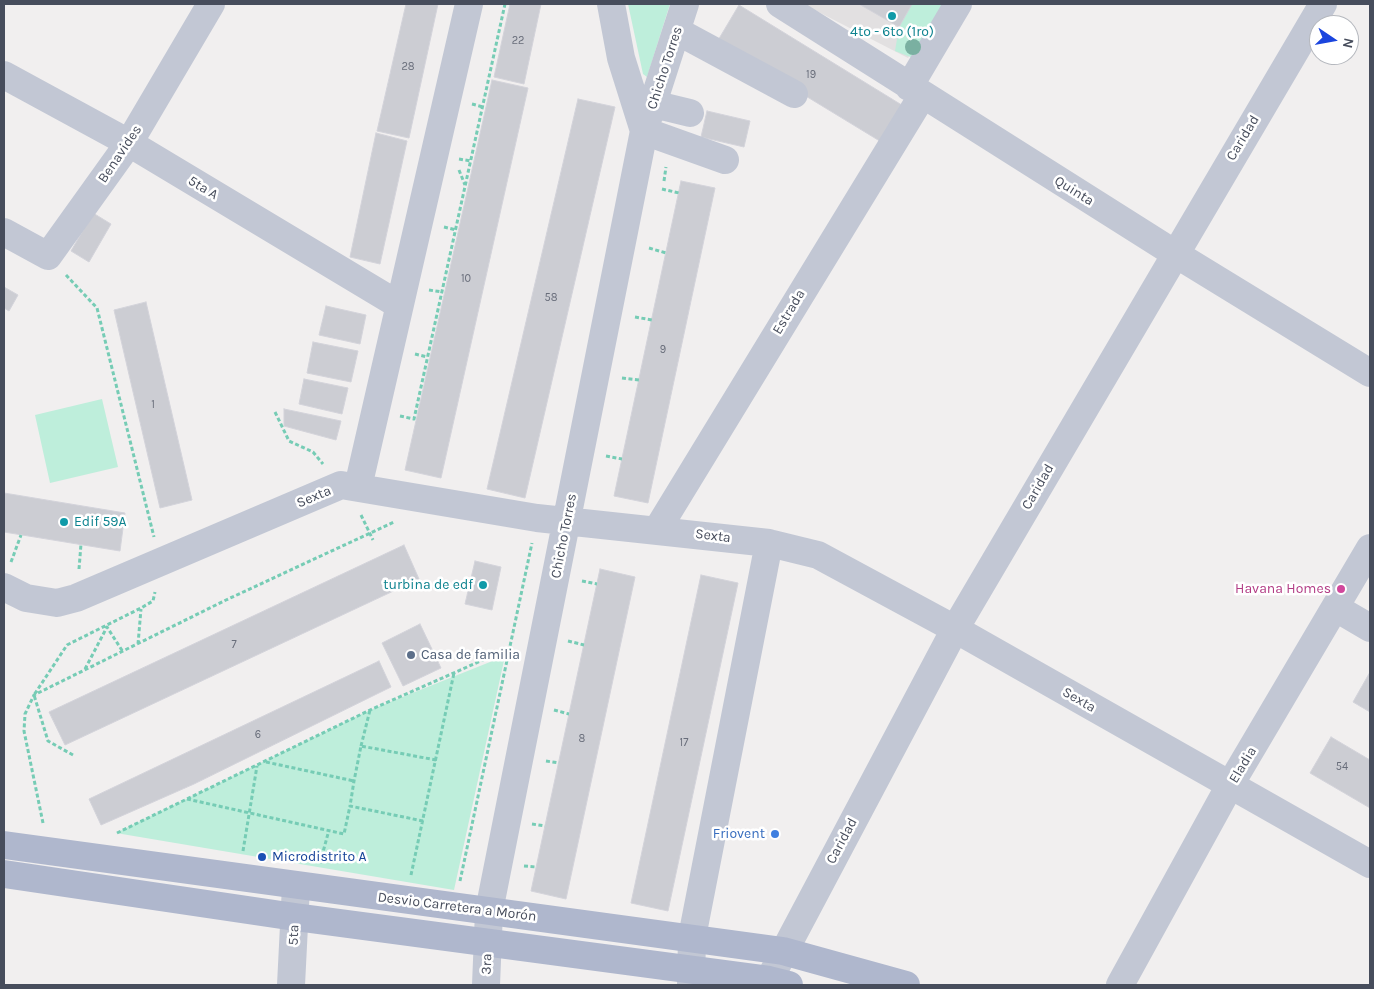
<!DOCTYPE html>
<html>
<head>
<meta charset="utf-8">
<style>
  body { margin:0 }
  #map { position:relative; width:1374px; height:989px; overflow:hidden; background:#f1efef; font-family:Karla,sans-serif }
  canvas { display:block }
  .frame { position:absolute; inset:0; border:5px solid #474d5c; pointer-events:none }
  .north { position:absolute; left:1309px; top:15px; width:50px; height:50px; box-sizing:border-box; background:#fff; border:1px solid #b5b8be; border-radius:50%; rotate:102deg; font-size:14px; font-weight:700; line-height:20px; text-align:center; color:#474d5c }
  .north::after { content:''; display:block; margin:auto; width:18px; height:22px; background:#1b45de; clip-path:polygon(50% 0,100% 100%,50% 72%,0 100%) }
</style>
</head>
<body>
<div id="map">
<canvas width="1374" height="989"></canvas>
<div class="frame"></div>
<div class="north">N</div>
</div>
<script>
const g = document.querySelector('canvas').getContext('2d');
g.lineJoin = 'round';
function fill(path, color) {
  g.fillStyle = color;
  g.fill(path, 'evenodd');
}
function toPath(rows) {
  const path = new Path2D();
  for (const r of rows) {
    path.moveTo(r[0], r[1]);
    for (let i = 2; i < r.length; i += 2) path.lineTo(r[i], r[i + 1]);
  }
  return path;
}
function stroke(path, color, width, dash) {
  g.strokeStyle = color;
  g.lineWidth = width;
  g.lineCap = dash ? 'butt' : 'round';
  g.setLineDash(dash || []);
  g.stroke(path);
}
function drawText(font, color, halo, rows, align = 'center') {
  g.font = font + ' Karla,sans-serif';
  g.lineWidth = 5;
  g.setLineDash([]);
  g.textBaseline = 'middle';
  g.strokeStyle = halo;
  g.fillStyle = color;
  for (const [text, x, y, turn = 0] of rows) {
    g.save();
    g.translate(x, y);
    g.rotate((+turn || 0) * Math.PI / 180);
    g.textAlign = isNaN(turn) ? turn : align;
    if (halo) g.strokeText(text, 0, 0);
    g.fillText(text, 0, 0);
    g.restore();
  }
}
fill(toPath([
  [803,4,946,4,908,58]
]), '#e2e0e1');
fill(toPath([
  [628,4,670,4,647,77,643,74],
  [912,4,946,4,913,58,895,51,899,27],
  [102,399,118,467,50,483,35,415],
  [505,656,454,890,116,833,370,710]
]), '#beeedb');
const building = toPath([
  [406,4,438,4,409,138,377,131,406,4],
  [510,4,541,4,524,84,494,77,510,4],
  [859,4,912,4,899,27,859,4],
  [739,5,905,107,883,143,717,42,739,5],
  [492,80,528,88,441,478,405,470,492,80],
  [578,99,615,107,525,498,487,489,578,99],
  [707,111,750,121,744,147,701,137,707,111],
  [376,133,407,141,380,264,350,257,376,133],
  [681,181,715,188,648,503,614,496,681,181],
  [93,213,111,224,89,262,71,251,93,213],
  [4,287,18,295,9,311,4,308,4,287],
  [146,302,192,500,160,508,114,310,146,302],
  [326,306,366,315,360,344,319,335,326,306],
  [313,342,358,351,351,382,307,373,313,342],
  [304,379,348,388,342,414,299,404,304,379],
  [284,409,341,421,336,440,284,426,284,409],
  [4,493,125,513,120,551,4,532,4,493],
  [404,545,419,579,65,745,49,712,404,545],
  [475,561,501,567,492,610,465,604,475,561],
  [600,569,635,577,566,899,531,891,600,569],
  [701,575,738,583,668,911,631,903,701,575],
  [420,624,441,668,403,686,382,643,420,624],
  [379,661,391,687,194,784,101,825,89,799,379,661],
  [1370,672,1370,712,1353,702,1370,672],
  [1331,737,1370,760,1370,808,1310,773,1331,737]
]);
fill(building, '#cccdd3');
stroke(building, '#d3d3da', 1);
stroke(toPath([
  [472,104,483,107],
  [459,159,471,161],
  [459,170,465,185],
  [664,181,666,167],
  [662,189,679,193],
  [444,227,456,230],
  [649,248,666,253],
  [66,275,97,308,154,537],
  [429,290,442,292],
  [635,317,652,320],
  [415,354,427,357],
  [622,378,639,380],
  [275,412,289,441,313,452,323,464],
  [400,416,414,419,505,4],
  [606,456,622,459],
  [361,515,373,540],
  [11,562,21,535],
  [79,569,81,544],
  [582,581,597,584],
  [568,641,584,645],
  [138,644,141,609],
  [85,669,107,627,123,652],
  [554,710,569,714],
  [361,746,370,710],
  [73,755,48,741,34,695,67,645,141,608,153,601,155,592],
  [546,761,559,763],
  [266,762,354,781],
  [187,799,344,834,350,806],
  [423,821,350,806,354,781,361,746,436,760],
  [43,823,24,731,25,714,34,695,226,600,394,522],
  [532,824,545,826],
  [117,833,370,710,510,648],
  [243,851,257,766],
  [320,863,329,830],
  [524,866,536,867],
  [411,875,454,673],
  [460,881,532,543]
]), '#76ccb5', 3, [4, 2.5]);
stroke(toPath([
  [611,4,621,58,644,131],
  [780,4,1174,253,1370,373],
  [677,31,794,94],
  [4,75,129,143,399,305],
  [909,87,958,4],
  [653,104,690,113],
  [644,131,725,160],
  [4,232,48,256,129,143,211,4],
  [358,487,469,4],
  [657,530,922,96],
  [4,587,26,598,57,603,76,598,341,485,537,518,769,543,818,555,955,629,1370,864],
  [1336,608,1370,628],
  [769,980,955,629,1323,4],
  [291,985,296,886],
  [486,985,489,911,644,131,685,4],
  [691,985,692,937,769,543],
  [1120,985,1230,785,1370,548]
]), '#c2c7d4', 28);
stroke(toPath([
  [4,845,783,951,906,985],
  [4,874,295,917,769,980,789,985]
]), '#afb7cd', 28);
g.fillStyle = '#7ab0a1';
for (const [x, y] of [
  [913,47]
]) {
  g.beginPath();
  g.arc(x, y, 8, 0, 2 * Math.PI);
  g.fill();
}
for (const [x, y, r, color] of [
  [892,16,5,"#0f9aa8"],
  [64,522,5,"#0f9aa8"],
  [483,585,5,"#0f9aa8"],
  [1341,589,5,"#d1479c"],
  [411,655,5,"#5c6f8a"],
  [775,834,5,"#3f7fe0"],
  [262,857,5,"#1a4fb4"]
]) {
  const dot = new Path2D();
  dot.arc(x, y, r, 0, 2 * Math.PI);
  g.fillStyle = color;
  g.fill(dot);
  stroke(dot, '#fff', 2);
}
drawText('11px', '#686d7a', null, [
  ["22",518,41],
  ["28",408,67],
  ["19",811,75],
  ["10",466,279],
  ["58",551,298],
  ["9",663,350],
  ["1",153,405],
  ["7",234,645],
  ["6",258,735],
  ["8",582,739],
  ["17",684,743],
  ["54",1342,767]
]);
drawText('14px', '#0d838f', '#fff', [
  ["4to - 6to (1ro)",892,32],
  ["Edif 59A",74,522,"left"],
  ["turbina de edf",473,585,"right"]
]);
drawText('14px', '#474d5c', '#fff', [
  ["Chicho Torres",665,68,-72],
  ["Caridad",1243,138,-59],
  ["Benavides",120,154,-56],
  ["5ta A",203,188,31],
  ["Quinta",1074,191,32],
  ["Estrada",789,312,-59],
  ["Caridad",1038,487,-60],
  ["Sexta",314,497,-23],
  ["Chicho Torres",564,536,-79],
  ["Sexta",713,536,7],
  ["Sexta",1079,700,30],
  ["Eladia",1243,765,-59],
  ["Caridad",842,841,-62],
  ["Desvio Carretera a Morón",457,907,7],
  ["5ta",294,935,-87],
  ["3ra",487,964,-88]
]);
drawText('14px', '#b23c85', '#fff', [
  ["Havana Homes",1331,589]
], 'right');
drawText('14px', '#4e5e75', '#fff', [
  ["Casa de familia",421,655]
], 'left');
drawText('14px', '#366cbe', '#fff', [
  ["Friovent",765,834]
], 'right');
drawText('14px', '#164399', '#fff', [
  ["Microdistrito A",272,857]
], 'left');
</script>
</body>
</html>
